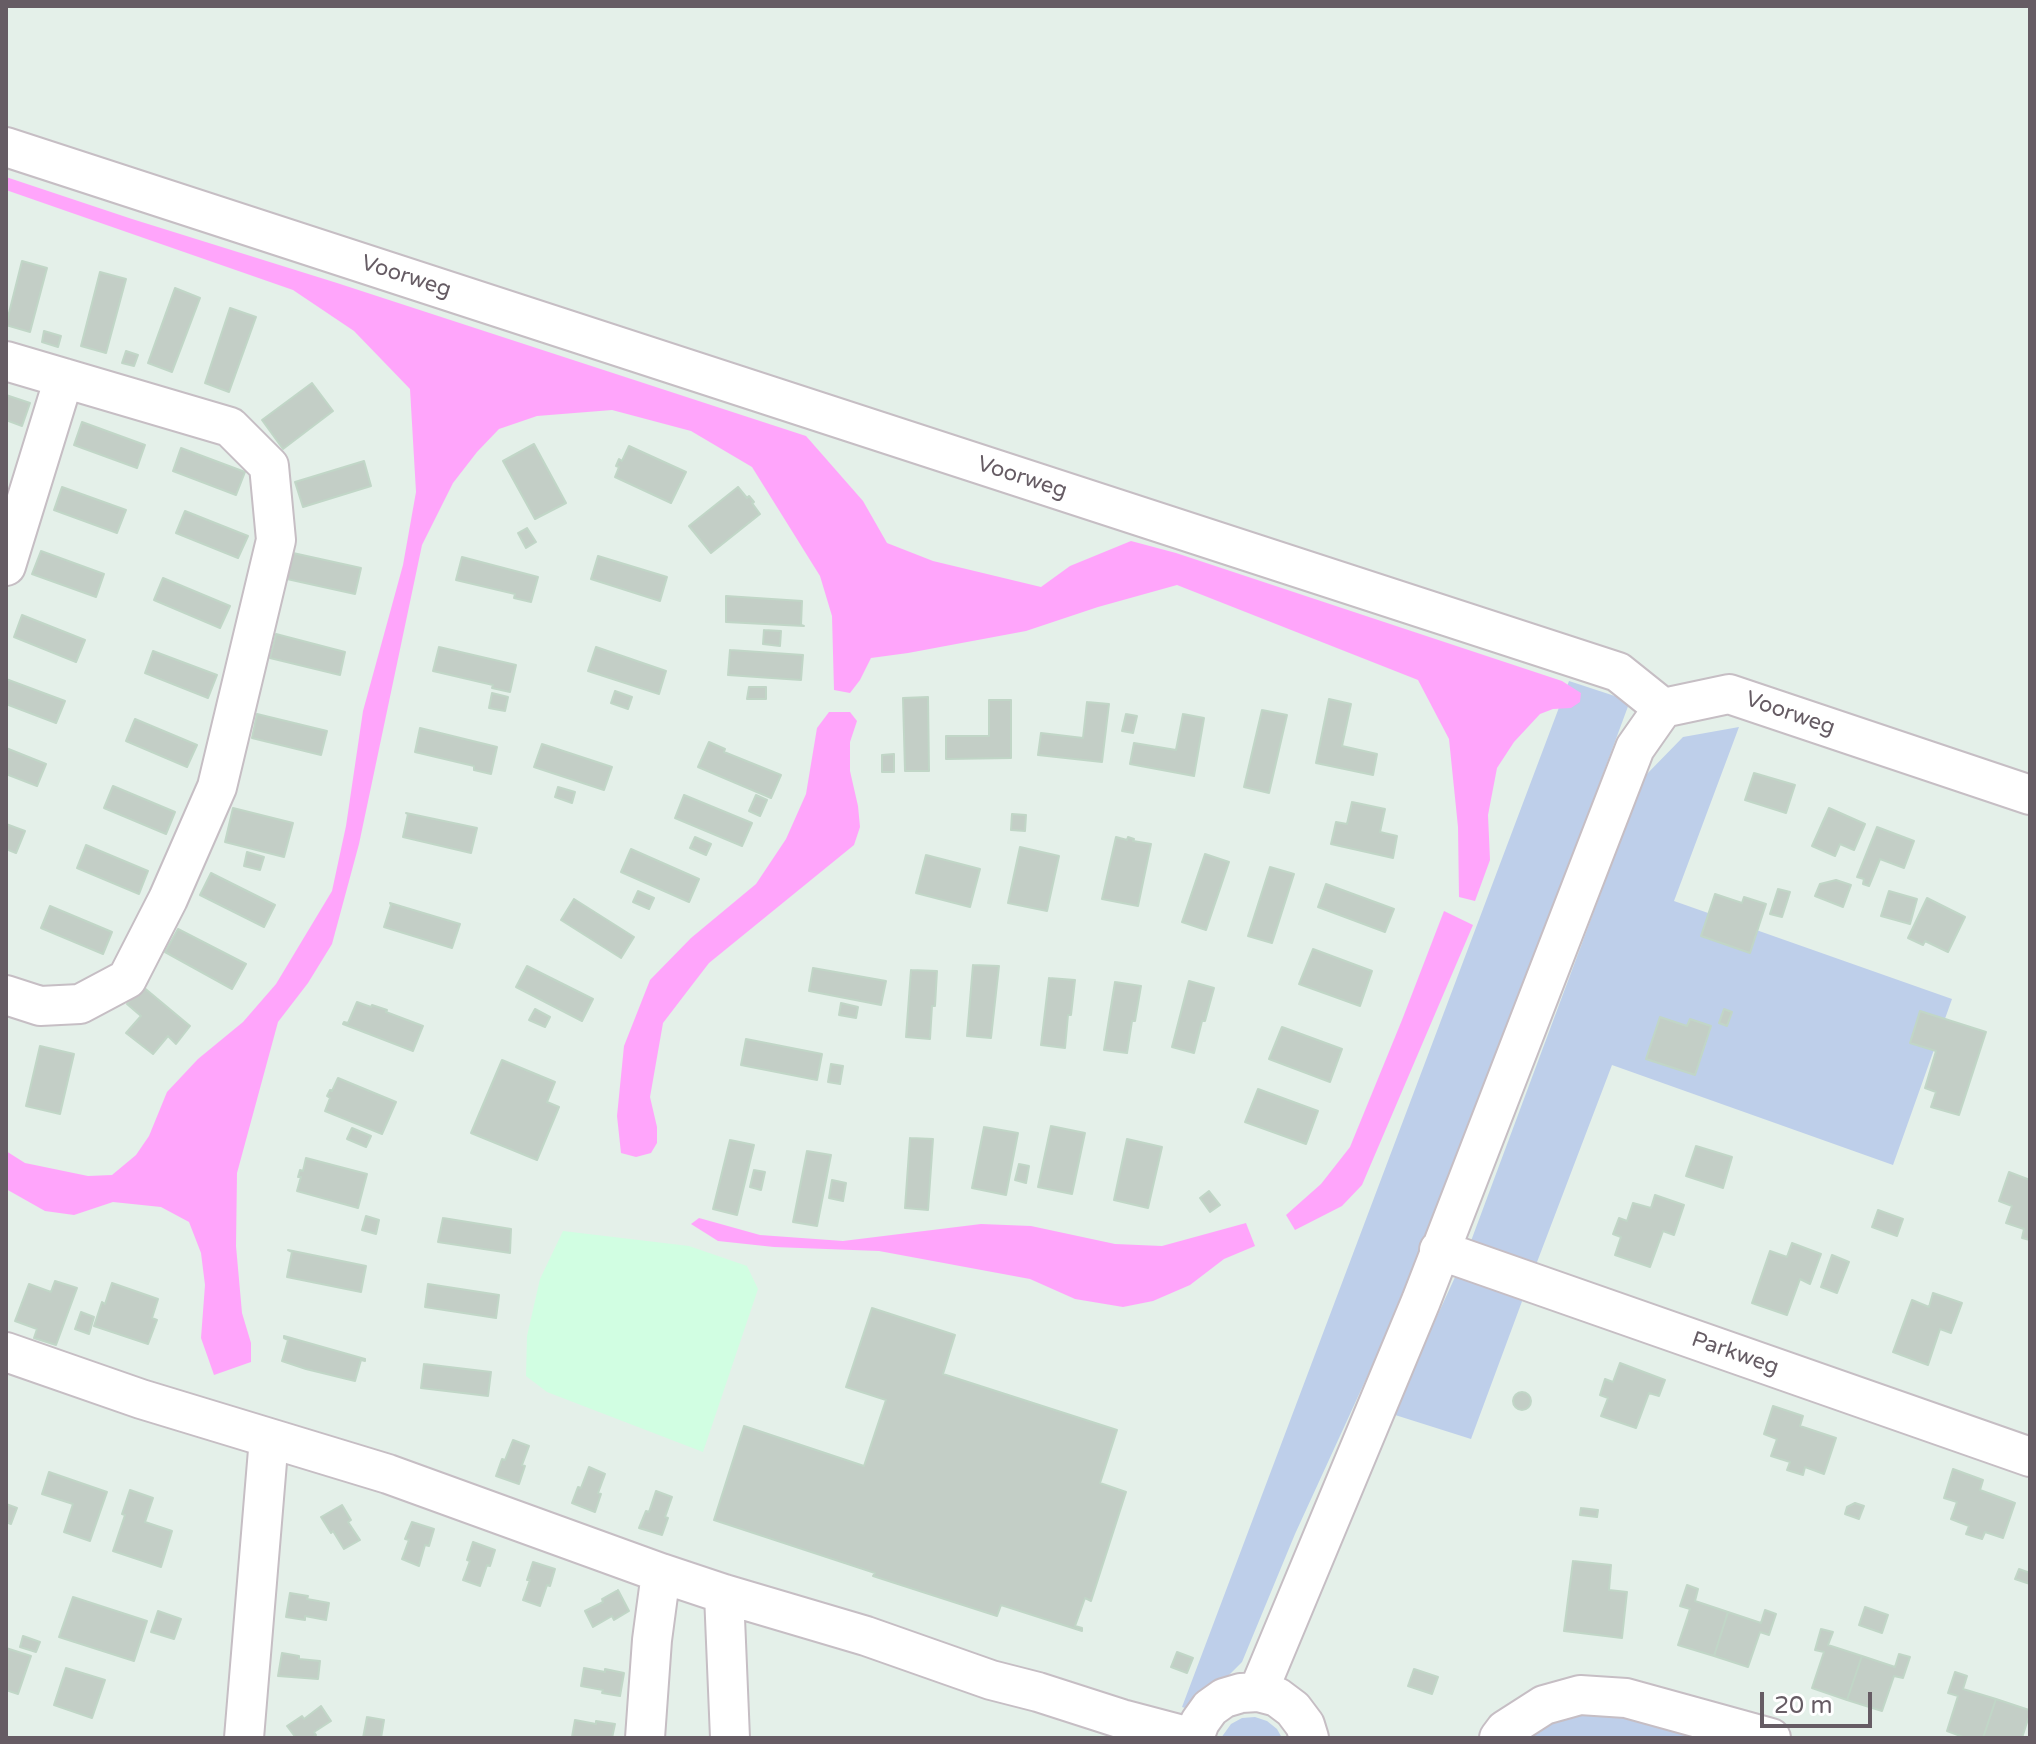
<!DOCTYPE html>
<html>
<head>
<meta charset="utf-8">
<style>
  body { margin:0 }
  #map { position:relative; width:2036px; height:1744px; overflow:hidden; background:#e4f0e9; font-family:"Varela Round",sans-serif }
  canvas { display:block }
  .frame { position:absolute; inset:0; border:8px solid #665c64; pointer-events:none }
  .scale { position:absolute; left:1760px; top:1692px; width:112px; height:36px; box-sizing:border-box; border:4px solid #665c64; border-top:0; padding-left:10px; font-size:24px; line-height:28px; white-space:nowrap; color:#665c64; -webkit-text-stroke:6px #fff; paint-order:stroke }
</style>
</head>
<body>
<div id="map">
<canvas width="2036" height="1744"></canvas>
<div class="frame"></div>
<div class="scale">20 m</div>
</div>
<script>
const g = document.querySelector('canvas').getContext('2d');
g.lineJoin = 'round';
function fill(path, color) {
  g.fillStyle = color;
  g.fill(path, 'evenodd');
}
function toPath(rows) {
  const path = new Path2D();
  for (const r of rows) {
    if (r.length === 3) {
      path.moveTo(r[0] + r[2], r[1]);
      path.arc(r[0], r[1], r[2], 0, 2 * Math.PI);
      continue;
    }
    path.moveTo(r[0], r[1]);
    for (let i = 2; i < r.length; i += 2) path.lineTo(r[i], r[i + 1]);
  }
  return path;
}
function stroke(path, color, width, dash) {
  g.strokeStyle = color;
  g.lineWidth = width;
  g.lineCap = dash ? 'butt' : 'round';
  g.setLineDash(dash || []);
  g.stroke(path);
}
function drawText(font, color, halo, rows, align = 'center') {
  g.font = font + ' "Varela Round",sans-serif';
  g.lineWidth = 8;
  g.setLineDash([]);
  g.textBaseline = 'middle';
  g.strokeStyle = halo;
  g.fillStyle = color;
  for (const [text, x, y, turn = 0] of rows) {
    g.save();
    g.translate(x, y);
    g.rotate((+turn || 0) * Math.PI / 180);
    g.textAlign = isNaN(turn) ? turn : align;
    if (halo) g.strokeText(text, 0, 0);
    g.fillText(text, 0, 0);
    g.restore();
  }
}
fill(toPath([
  [1569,681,1630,701,1433,1233,1295,1534,1242,1662,1227,1677,1188,1709,1182,1707],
  [1739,727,1674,901,1952,999,1893,1165,1612,1065,1534,1270,1468,1249,1644,777,1683,737],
  [1456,1275,1524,1296,1471,1439,1392,1414],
  [1592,1708,1720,1738,1515,1738,1523,1727],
  [1255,1717,1267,1721,1277,1729,1282,1738,1221,1738,1231,1724,1242,1718]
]), '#becfea');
fill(toPath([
  [563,1231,689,1246,747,1266,758,1289,703,1452,547,1392,526,1376,527,1336,540,1279]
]), '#d1fee2');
fill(toPath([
  [6,177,132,219,337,283,806,436,863,501,887,543,933,561,1041,587,1070,566,1131,541,1176,553,1562,681,1581,693,1580,702,1571,708,1553,709,1540,714,1514,742,1497,768,1488,815,1490,860,1475,901,1459,897,1458,827,1449,739,1418,680,1177,585,1098,607,1026,631,908,653,871,658,860,680,850,693,834,690,832,616,820,576,752,467,691,431,612,410,537,416,499,429,477,452,453,483,422,545,359,844,332,944,308,983,278,1022,237,1173,236,1246,242,1313,251,1343,251,1362,214,1375,201,1338,205,1285,201,1253,189,1222,161,1207,113,1202,74,1215,45,1211,6,1189,6,1151,25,1163,88,1176,112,1175,136,1155,149,1136,167,1092,198,1059,243,1022,276,984,332,891,346,826,363,711,403,565,416,492,410,389,354,331,293,290,6,190],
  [829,712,850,712,857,721,850,742,850,771,858,806,860,827,854,845,709,963,689,989,663,1023,650,1097,657,1127,657,1143,651,1153,636,1157,621,1153,617,1116,624,1046,650,980,691,938,756,884,786,839,806,794,817,728],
  [1444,911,1473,925,1362,1185,1342,1206,1295,1230,1286,1215,1321,1184,1350,1147,1402,1020],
  [699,1218,760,1235,843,1241,981,1224,1031,1226,1115,1244,1162,1246,1246,1223,1255,1246,1224,1259,1190,1285,1153,1301,1123,1307,1075,1299,1030,1279,879,1251,774,1247,718,1241,691,1224]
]), '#ffa5fb');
const building = toPath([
  [22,261,47,268,30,332,6,325,22,261],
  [100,272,126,279,106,353,81,346,100,272],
  [175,288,200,298,172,372,148,363,175,288],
  [230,308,256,317,229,392,205,383,230,308],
  [44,331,61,336,58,347,42,342,44,331],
  [126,351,138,355,134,366,122,363,126,351],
  [312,383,333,411,283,449,262,420,312,383],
  [6,395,30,403,22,426,6,420,6,395],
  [82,422,145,445,137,468,74,445,82,422],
  [534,444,566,503,535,519,503,461,534,444],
  [629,446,686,472,671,503,615,477,619,467,616,466,619,459,622,461,629,446],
  [181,448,245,472,236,495,173,471,181,448],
  [364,461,371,486,303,507,295,482,364,461],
  [62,487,126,510,117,533,54,510,62,487],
  [738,487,747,498,749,496,754,502,752,503,760,514,711,553,689,526,738,487],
  [185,511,248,536,238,558,176,533,185,511],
  [527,528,536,542,526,548,518,533,527,528],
  [41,551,104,574,96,597,32,574,41,551],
  [293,553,361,568,355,594,287,579,293,553],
  [598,556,667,577,660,601,591,579,598,556],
  [462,557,538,577,531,602,514,598,515,594,456,580,462,557],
  [163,578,230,606,220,628,154,600,163,578],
  [726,596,802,601,801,625,804,626,726,622,726,596],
  [22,615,85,640,76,662,14,637,22,615],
  [764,630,781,631,780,646,763,644,764,630],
  [276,634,345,652,340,675,270,658,276,634],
  [439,647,516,665,510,692,492,688,493,685,433,671,439,647],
  [596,647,666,671,659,694,588,671,596,647],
  [730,650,803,655,801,680,728,675,730,650],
  [153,651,217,675,208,698,145,673,153,651],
  [6,679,65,701,56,723,6,704,6,679],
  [749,687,766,687,766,699,747,699,749,687],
  [615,691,632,697,628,709,611,703,615,691],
  [492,693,508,697,505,711,489,708,492,693],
  [928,697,929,771,905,771,903,698,928,697],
  [1329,699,1351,704,1342,746,1377,754,1373,775,1316,763,1329,699],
  [989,700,1011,700,1011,758,946,759,946,736,989,736,989,700],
  [1087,702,1109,704,1102,762,1038,755,1041,733,1083,738,1087,702],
  [1262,710,1287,715,1269,793,1244,787,1262,710],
  [257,714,327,731,321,755,252,738,257,714],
  [1126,714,1137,716,1133,733,1122,731,1126,714],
  [1183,714,1204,718,1194,776,1130,764,1134,743,1176,750,1183,714],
  [135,719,197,745,187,767,126,741,135,719],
  [420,728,497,747,491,774,474,770,474,766,415,752,420,728],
  [709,742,725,749,724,752,781,775,771,798,698,767,709,742],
  [542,744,612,767,604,790,534,767,542,744],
  [6,748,46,764,37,786,6,774,6,748],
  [894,754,894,772,882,772,882,755,894,754],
  [1754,773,1795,785,1786,813,1745,800,1754,773],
  [113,786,175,812,166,834,104,808,113,786],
  [558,787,575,792,572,803,555,797,558,787],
  [684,795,752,823,742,846,675,818,684,795],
  [756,795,767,800,760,816,749,811,756,795],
  [1352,802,1385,809,1380,832,1397,836,1393,858,1331,844,1336,822,1347,824,1352,802],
  [233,808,293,823,284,857,225,842,233,808],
  [1829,808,1865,824,1854,850,1840,844,1835,856,1812,846,1829,808],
  [406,813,477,828,471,853,403,837,408,814,406,813],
  [1012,814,1026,815,1025,831,1011,830,1012,814],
  [6,824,25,831,16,853,6,849,6,824],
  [1877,827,1914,841,1904,868,1880,859,1869,886,1863,884,1864,879,1857,877,1877,827],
  [695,837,711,844,706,855,690,848,695,837],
  [1116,837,1127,840,1128,837,1134,839,1133,841,1151,844,1138,906,1102,899,1116,837],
  [86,845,148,871,139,894,77,868,86,845],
  [1020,847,1059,856,1047,911,1008,903,1020,847],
  [631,849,699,879,689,902,621,872,631,849],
  [247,852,264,857,260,870,244,866,247,852],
  [1205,854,1229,862,1206,930,1182,922,1205,854],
  [926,855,980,869,970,907,916,893,926,855],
  [1270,867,1294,874,1272,943,1248,936,1270,867],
  [211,873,275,905,264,927,200,895,211,873],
  [1836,880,1851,885,1843,907,1815,896,1820,884,1836,880],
  [1326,884,1394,909,1385,932,1318,907,1326,884],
  [1778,889,1790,892,1782,917,1770,914,1778,889],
  [638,891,654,898,649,909,633,902,638,891],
  [1889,891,1917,899,1910,924,1881,916,1889,891],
  [1715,894,1742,903,1744,897,1766,904,1750,953,1701,936,1715,894],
  [1927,898,1965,917,1948,952,1925,941,1923,945,1908,938,1927,898],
  [574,899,634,937,621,958,561,920,574,899],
  [390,903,460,924,452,948,384,927,391,905,390,903],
  [50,906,112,932,103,954,41,928,50,906],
  [178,929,246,964,232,989,165,952,178,929],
  [1313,949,1372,971,1360,1006,1299,984,1313,949],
  [973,965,999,966,991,1038,967,1036,973,965],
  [527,966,593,999,582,1021,516,987,527,966],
  [813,968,886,981,881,1005,809,991,813,968],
  [911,970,937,971,935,1006,932,1006,930,1039,906,1037,911,970],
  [1049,978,1075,980,1071,1015,1068,1015,1065,1048,1041,1045,1049,978],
  [1189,981,1214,988,1205,1021,1202,1021,1194,1053,1172,1047,1189,981],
  [1115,982,1141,986,1135,1021,1132,1021,1127,1053,1104,1050,1115,982],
  [142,986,190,1026,176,1044,168,1036,153,1054,126,1033,141,1016,127,1004,142,986],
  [357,1002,371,1007,372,1005,387,1010,386,1012,423,1026,413,1051,343,1024,344,1022,348,1023,357,1002],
  [841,1003,858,1007,856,1018,839,1015,841,1003],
  [535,1009,550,1017,545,1027,529,1020,535,1009],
  [1724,1009,1732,1012,1727,1026,1719,1023,1724,1009],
  [1920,1011,1986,1032,1959,1115,1931,1107,1936,1092,1925,1088,1936,1051,1910,1043,1920,1011],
  [1660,1017,1687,1026,1690,1019,1711,1026,1695,1075,1646,1059,1660,1017],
  [1282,1027,1342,1049,1330,1082,1269,1059,1282,1027],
  [746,1039,822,1054,817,1080,741,1065,746,1039],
  [40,1046,74,1054,60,1114,26,1106,40,1046],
  [502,1060,555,1082,547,1102,559,1107,537,1160,471,1133,502,1060],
  [831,1064,843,1066,840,1084,828,1082,831,1064],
  [338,1078,396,1102,382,1134,325,1111,330,1098,327,1096,330,1090,332,1091,338,1078],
  [1258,1089,1318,1111,1306,1144,1245,1122,1258,1089],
  [1051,1126,1085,1133,1072,1194,1038,1187,1051,1126],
  [984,1127,1018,1133,1006,1195,972,1188,984,1127],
  [352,1128,371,1136,366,1147,347,1139,352,1128],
  [910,1138,933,1139,928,1210,905,1208,910,1138],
  [1127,1139,1162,1147,1148,1208,1114,1200,1127,1139],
  [730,1140,754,1145,737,1215,713,1209,730,1140],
  [1696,1146,1732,1157,1723,1188,1686,1176,1696,1146],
  [807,1151,831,1155,817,1226,793,1222,807,1151],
  [306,1158,367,1174,358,1208,297,1191,301,1177,298,1177,300,1170,303,1171,306,1158],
  [1019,1164,1029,1166,1026,1183,1015,1180,1019,1164],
  [754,1170,765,1172,761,1190,750,1187,754,1170],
  [2009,1172,2030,1180,2030,1240,2022,1238,2024,1229,2006,1223,2012,1206,1999,1201,2009,1172],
  [832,1180,846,1183,843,1201,829,1198,832,1180],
  [1209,1191,1220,1205,1210,1212,1200,1198,1209,1191],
  [1655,1195,1684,1205,1674,1235,1663,1231,1650,1267,1615,1255,1621,1237,1613,1234,1619,1218,1627,1221,1633,1203,1651,1208,1655,1195],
  [1878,1210,1903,1219,1897,1236,1872,1227,1878,1210],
  [366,1216,379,1220,376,1234,362,1230,366,1216],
  [443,1218,511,1229,510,1253,438,1242,443,1218],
  [1792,1243,1821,1254,1810,1284,1800,1279,1787,1315,1752,1303,1770,1251,1787,1257,1792,1243],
  [288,1250,366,1266,361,1292,287,1277,292,1252,288,1250],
  [1832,1255,1849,1262,1837,1293,1821,1287,1832,1255],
  [55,1281,77,1288,56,1345,34,1338,37,1329,15,1321,29,1284,51,1292,55,1281],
  [112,1283,158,1299,152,1318,157,1320,148,1344,94,1326,102,1302,105,1304,112,1283],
  [428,1284,499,1295,496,1318,425,1307,428,1284],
  [1933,1293,1962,1303,1951,1333,1940,1329,1928,1365,1893,1352,1912,1300,1929,1307,1933,1293],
  [872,1308,955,1335,943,1374,1117,1430,1100,1483,1126,1492,1091,1601,1085,1598,1075,1626,1082,1628,1082,1631,1001,1605,997,1616,873,1576,875,1573,714,1520,744,1426,864,1466,886,1400,846,1387,872,1308],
  [81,1312,94,1317,89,1334,75,1329,81,1312],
  [284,1336,365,1359,365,1361,361,1360,355,1381,306,1369,282,1361,288,1340,284,1338,284,1336],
  [1620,1363,1665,1380,1659,1396,1649,1393,1636,1428,1601,1416,1608,1398,1600,1395,1605,1379,1613,1382,1620,1363],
  [424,1364,491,1372,488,1396,421,1388,424,1364],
  [1522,1401,9],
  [1773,1406,1803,1416,1800,1426,1836,1438,1824,1474,1805,1467,1803,1475,1787,1470,1790,1462,1771,1456,1777,1439,1764,1434,1773,1406],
  [513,1440,529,1446,522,1465,525,1466,519,1484,496,1476,502,1459,505,1460,513,1440],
  [589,1467,605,1474,598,1493,601,1494,595,1512,572,1503,578,1487,581,1488,589,1467],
  [1953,1469,1983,1480,1980,1490,2015,1503,2003,1538,1985,1532,1982,1539,1966,1534,1969,1526,1951,1519,1957,1502,1944,1498,1953,1469],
  [49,1472,107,1492,90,1541,64,1532,73,1504,42,1494,49,1472],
  [130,1490,153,1498,145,1522,172,1531,161,1567,113,1551,125,1515,122,1514,130,1490],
  [656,1491,672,1497,665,1517,668,1518,662,1535,639,1528,646,1511,649,1512,656,1491],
  [1855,1503,1864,1506,1859,1519,1845,1514,1847,1507,1855,1503],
  [6,1504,17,1508,11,1524,6,1522,6,1504],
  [342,1505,351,1520,348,1522,360,1540,344,1549,333,1531,331,1533,321,1517,342,1505],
  [1581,1508,1598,1510,1597,1517,1580,1515,1581,1508],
  [412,1522,434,1529,429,1546,425,1545,419,1566,402,1559,409,1540,405,1539,412,1522],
  [473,1542,495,1550,490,1566,487,1565,480,1586,463,1580,470,1561,467,1560,473,1542],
  [1573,1561,1611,1565,1609,1590,1627,1592,1622,1638,1564,1631,1573,1561],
  [533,1562,555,1569,550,1586,547,1585,540,1606,523,1600,530,1580,527,1580,533,1562],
  [2019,1569,2030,1573,2030,1584,2015,1579,2019,1569],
  [1687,1585,1698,1589,1695,1601,1728,1612,1714,1656,1678,1645,1690,1609,1680,1606,1687,1585],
  [618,1590,629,1611,614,1620,612,1616,593,1627,585,1611,603,1602,602,1599,618,1590],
  [290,1593,308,1596,307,1599,329,1603,326,1620,305,1616,305,1620,286,1617,290,1593],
  [73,1597,147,1621,134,1661,59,1637,73,1597],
  [1865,1607,1888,1615,1882,1633,1859,1625,1865,1607],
  [1765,1610,1776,1614,1769,1635,1760,1632,1748,1667,1714,1656,1728,1612,1761,1623,1765,1610],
  [158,1611,181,1619,174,1639,151,1632,158,1611],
  [1821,1629,1833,1632,1828,1645,1862,1656,1847,1700,1812,1688,1824,1652,1815,1650,1821,1629],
  [23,1636,40,1642,36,1652,20,1647,23,1636],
  [6,1648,31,1656,18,1694,6,1690,6,1648],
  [1177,1652,1193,1658,1187,1673,1171,1667,1177,1652],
  [282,1653,299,1656,299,1659,320,1661,318,1679,278,1676,282,1653],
  [1899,1654,1910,1657,1903,1678,1894,1676,1882,1711,1847,1700,1862,1656,1895,1667,1899,1654],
  [66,1668,105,1680,92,1718,54,1705,66,1668],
  [584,1668,605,1672,605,1669,624,1673,620,1696,602,1693,603,1690,581,1686,584,1668],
  [1414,1669,1438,1677,1432,1694,1408,1686,1414,1669],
  [1955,1672,1967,1676,1963,1689,1996,1699,1983,1738,1966,1738,1947,1731,1958,1696,1948,1693,1955,1672],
  [1996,1699,2029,1710,2030,1706,2030,1720,2028,1719,2022,1738,1983,1738,1996,1699],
  [321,1706,331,1721,314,1732,316,1735,312,1738,296,1738,287,1726,302,1716,304,1719,321,1706],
  [367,1717,384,1720,381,1738,363,1738,367,1717],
  [575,1720,596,1724,596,1721,615,1724,612,1738,572,1737,575,1720]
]);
fill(building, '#c3cec6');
stroke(building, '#c1d6c7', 2);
const minor = toPath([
  [6,147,1618,672,1663,708,1729,694,2030,795],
  [6,361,230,427,269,466,276,540,217,787,168,899,127,979,80,1004,40,1006,6,995],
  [6,566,64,378],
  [1439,1250,2030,1457],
  [6,1352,141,1399,388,1474,661,1573,724,1594,866,1636,991,1680,1038,1692,1122,1719,1194,1738],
  [724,1594,730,1738],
  [1258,1692,1421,1301,1635,748,1663,708],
  [244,1738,269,1438],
  [645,1738,652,1640,661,1573],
  [1194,1738,1200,1722,1210,1708,1224,1698,1241,1693,1258,1692,1277,1697,1293,1709,1305,1725,1309,1738],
  [1499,1738,1505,1730,1544,1705,1580,1695,1626,1698,1771,1738]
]);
stroke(minor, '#c6bec4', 42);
stroke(minor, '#fff', 38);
drawText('22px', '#665c64', '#fff', [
  ["Voorweg",406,277,18],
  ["Voorweg",1022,478,18],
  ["Voorweg",1790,714,19],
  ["Parkweg",1735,1354,19]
]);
</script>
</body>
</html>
